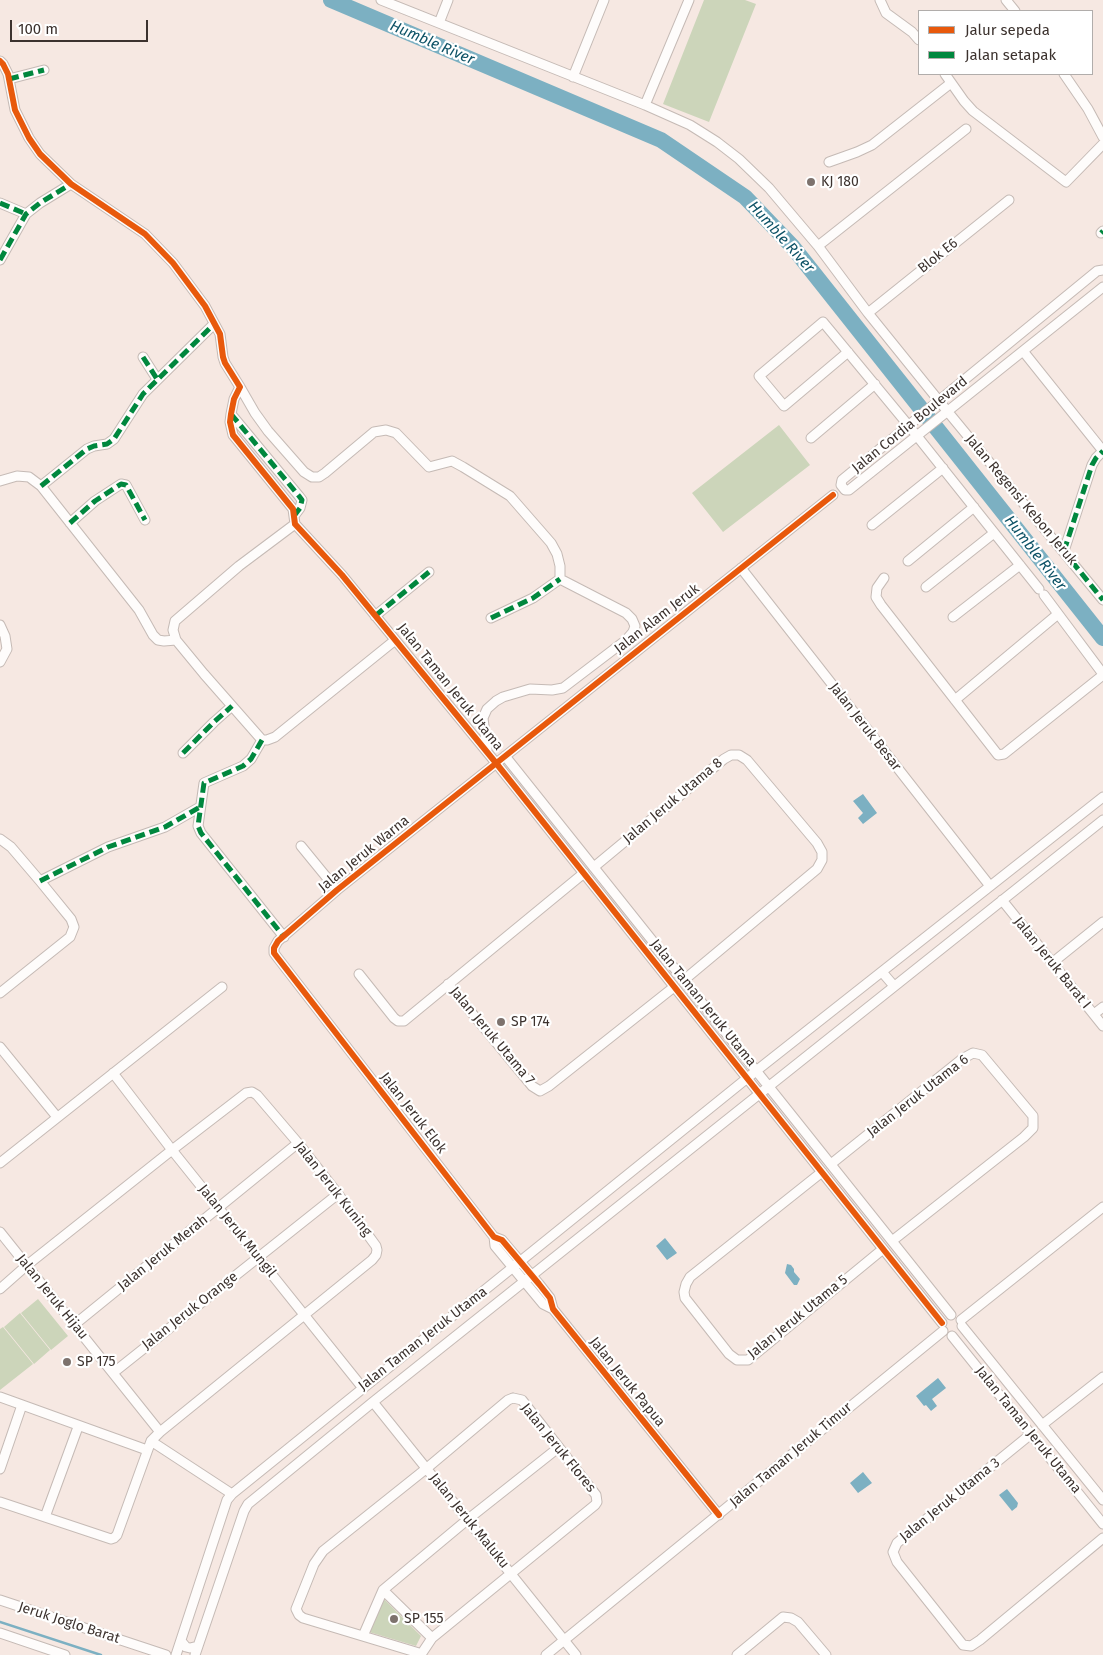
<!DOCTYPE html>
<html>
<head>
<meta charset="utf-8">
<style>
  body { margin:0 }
  #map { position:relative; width:1103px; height:1655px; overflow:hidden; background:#f6e8e2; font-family:"Fira Sans",sans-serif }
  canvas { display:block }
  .legend { position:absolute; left:918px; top:10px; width:175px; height:65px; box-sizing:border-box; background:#fff; border:1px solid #b1adab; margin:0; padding:6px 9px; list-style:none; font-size:15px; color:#3c322e }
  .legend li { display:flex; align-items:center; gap:10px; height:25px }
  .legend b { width:25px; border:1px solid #b1adab }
  .scale { position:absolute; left:10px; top:20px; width:138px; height:22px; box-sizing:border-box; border:2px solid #3c322e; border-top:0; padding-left:6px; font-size:15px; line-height:18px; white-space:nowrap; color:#3c322e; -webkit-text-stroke:4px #fff; paint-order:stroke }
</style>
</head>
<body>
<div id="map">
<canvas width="1103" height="1655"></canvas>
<ul class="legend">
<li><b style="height:6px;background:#e8590c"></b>Jalur sepeda</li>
<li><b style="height:6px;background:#00873e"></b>Jalan setapak</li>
</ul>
<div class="scale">100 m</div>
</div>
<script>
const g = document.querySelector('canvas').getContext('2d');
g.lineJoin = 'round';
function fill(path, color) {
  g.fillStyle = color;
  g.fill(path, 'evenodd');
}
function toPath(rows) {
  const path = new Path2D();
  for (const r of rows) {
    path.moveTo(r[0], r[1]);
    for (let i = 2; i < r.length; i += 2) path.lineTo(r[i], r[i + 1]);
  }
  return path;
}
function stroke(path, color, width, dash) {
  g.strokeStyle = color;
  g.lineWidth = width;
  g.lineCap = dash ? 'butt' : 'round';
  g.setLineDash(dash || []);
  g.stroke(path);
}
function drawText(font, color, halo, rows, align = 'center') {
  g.font = font + ' "Fira Sans",sans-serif';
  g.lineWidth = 4.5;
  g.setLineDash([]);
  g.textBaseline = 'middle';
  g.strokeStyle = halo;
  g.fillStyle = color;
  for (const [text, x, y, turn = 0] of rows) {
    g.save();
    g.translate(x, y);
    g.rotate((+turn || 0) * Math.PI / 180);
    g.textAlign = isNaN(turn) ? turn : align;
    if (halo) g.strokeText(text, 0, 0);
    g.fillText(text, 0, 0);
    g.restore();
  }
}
fill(toPath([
  [704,0,745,0,756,4,709,122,663,104],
  [779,425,810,465,723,532,692,493],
  [38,1299,68,1336,51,1350,21,1313],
  [20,1313,50,1350,34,1364,4,1327],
  [3,1327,33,1364,0,1390,0,1329],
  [382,1597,421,1636,416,1646,369,1632]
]), '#ccd5ba');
fill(toPath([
  [863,794,877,813,863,824,858,818,863,813,853,801],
  [665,1238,677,1253,667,1260,656,1246],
  [787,1264,791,1265,794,1269,794,1272,800,1279,797,1285,794,1285,785,1273],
  [938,1378,946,1388,932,1399,937,1406,931,1411,926,1405,924,1406,916,1396],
  [863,1472,872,1483,858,1493,850,1483],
  [1007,1489,1018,1503,1017,1507,1012,1511,999,1495]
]), '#7cb0c2');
stroke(toPath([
  [0,1622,101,1655]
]), '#7cb0c2', 2.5);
stroke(toPath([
  [331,0,661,140,745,197,792,246,1103,638]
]), '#7cb0c2', 16);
const minor = toPath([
  [381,0,645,105,690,125,717,142,739,159,769,188,818,246,868,313,948,412,1103,600],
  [880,0,886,13,912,32,919,40],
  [1006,0,1015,11],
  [439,23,448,0],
  [0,61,3,64,8,74,15,110,29,138,40,154,71,184,145,234,173,263,205,306,220,334,223,357,225,363,240,387,234,399,231,414,230,422,233,435,293,509,295,524,342,575,496,763,942,1323],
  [945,74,964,101,973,111,1066,182,1103,144],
  [1064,74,1088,109,1103,137],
  [573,77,604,0],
  [9,79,44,70],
  [645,105,689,0],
  [829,162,857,152,872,145,951,83],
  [0,203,26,214],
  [1101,233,1103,231],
  [818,246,966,129],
  [0,260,26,214,40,203,71,184],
  [1103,270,1097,271,842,480,841,485,845,490,849,490,1103,287],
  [868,313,1009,200],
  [1023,351,1103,451],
  [848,352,784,406,759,376,823,322,909,426,1039,589],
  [143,357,157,379],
  [240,387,255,413,268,431,304,472,312,477,319,477,325,473,374,432,386,430,396,433,429,467,452,461,463,467,510,496,551,543,557,554,560,566,560,579,626,613,632,619,635,626,633,632,626,640,563,688,552,690,530,689,503,697,496,701,487,709,483,718,487,750],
  [231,414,299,496,302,500,300,508,294,516],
  [811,438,875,384],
  [0,481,17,476,29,477,41,486,139,610,153,635,158,640,164,641,176,640],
  [41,486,87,449,94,446,107,444,114,439,143,394,214,324],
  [70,523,95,501,121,484,126,485,145,520],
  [295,524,239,566,175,621,173,630,176,640,204,674,262,740,267,740,275,737,394,641],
  [872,525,943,468],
  [1064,551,1092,465,1096,458,1103,451],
  [908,561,974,507],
  [741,568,990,886],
  [884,578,877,588,876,597,881,605,998,755,1004,754,1103,675],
  [926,587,994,533],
  [1044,595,1103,674],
  [375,616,429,572],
  [953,617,1020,565],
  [491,618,533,598,560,579],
  [0,625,5,636,7,649,0,662],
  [955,700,1058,614],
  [262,740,251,759,243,766,204,783,198,826,201,833,284,937],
  [183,753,214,722,232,706],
  [505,756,951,1315],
  [0,839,11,847,40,881,71,919,74,927,70,937,0,993],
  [301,846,337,890],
  [594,867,724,759,731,755,739,755,747,760,817,843,822,852,822,860,817,869,684,980],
  [40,881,108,847,165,827,200,807],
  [1002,900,1103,1026],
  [1052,963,1103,922],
  [882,972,894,986],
  [359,974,394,1018,398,1021,404,1021,584,873],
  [448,984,532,1086,540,1091,549,1086,674,987],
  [1094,1014,1103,1007],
  [0,1047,57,1117],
  [113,1073,172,1150,362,1387],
  [0,1163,222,987],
  [831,1164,962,1059,973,1053,982,1055,1033,1116,1033,1128,1024,1137,892,1241],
  [822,1172,690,1277,686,1284,684,1292,685,1298,729,1354,737,1360,748,1360,883,1249],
  [0,1232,160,1432],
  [494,1237,495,1246,543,1304,553,1309],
  [0,1289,26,1266,172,1150,246,1093,252,1092,257,1095,298,1143,338,1194,376,1246,377,1250,376,1255,372,1260,160,1432,151,1441,117,1535,114,1538,111,1539,0,1502],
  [961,1320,1103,1207],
  [74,1325,298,1143],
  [962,1326,1103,1500],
  [952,1336,1103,1524],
  [113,1373,338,1194],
  [0,1397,147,1450],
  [513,1398,522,1400,596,1495,597,1502,595,1505,432,1638,422,1653,419,1653,303,1618,299,1615,296,1609,314,1564,323,1551,427,1468,508,1400,513,1398],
  [373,1402,576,1655],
  [1042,1425,1103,1377],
  [1031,1434,897,1543,893,1552,897,1562,963,1645,971,1646,980,1640,1103,1538],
  [151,1441,232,1494],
  [0,1469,22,1405],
  [719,1515,553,1309,550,1298,539,1284,502,1240,494,1237,277,957,274,953,274,948,278,941,337,890,833,495],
  [45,1517,78,1427],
  [383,1590,432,1638],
  [0,1600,166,1655],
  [0,1633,65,1655],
  [363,1636,383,1590,467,1520,558,1448],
  [181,1641,186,1647,190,1648,198,1646],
  [176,1655,227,1500,232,1494,756,1071,1103,797],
  [195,1655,244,1511,248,1504,373,1402,1103,820],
  [546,1655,943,1331],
  [737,1655,783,1617,791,1618,798,1622,826,1655]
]);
stroke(minor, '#c5bab5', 11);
stroke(minor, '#fefcfb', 9);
stroke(toPath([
  [9,79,44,70],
  [0,203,26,214],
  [1101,233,1103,231],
  [0,260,26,214,40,203,71,184],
  [143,357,157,379],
  [231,414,299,496,302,500,300,508,294,516],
  [41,486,87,449,94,446,107,444,114,439,143,394,214,324],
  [70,523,95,501,121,484,126,485,145,520],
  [1053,538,1103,600],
  [1064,551,1092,465,1096,458,1103,451],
  [375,616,429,572],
  [491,618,533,598,560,579],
  [262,740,251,759,243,766,204,783,198,826,201,833,284,937],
  [183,753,214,722,232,706],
  [40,881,108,847,165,827,200,807]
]), '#00873e', 5, [10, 5]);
stroke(toPath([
  [0,61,3,64,8,74,15,110,29,138,40,154,71,184,145,234,173,263,205,306,220,334,223,357,225,363,240,387,234,399,231,414,230,422,233,435,293,509,295,524,342,575,496,763,942,1323],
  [719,1515,553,1309,550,1298,539,1284,502,1240,494,1237,277,957,274,953,274,948,278,941,337,890,833,495]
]), '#e8590c', 6);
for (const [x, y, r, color] of [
  [811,182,5,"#7d726d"],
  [501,1022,5,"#7d726d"],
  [67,1362,5,"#7d726d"],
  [394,1619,5,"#7d726d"]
]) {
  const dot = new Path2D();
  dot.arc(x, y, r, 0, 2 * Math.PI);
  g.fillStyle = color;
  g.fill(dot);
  stroke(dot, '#fff', 2);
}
drawText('14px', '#3c322e', '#fff', [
  ["KJ 180",821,182],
  ["SP 174",511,1022],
  ["SP 175",77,1362],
  ["SP 155",404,1619]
], 'left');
drawText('14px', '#3c322e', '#fff', [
  ["Blok E6",938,256,-39],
  ["Jalan Cordia Boulevard",910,425,-39],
  ["Jalan Regensi Kebon Jeruk",1021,500,50],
  ["Jalan Alam Jeruk",657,619,-38],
  ["Jalan Taman Jeruk Utama",450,687,51],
  ["Jalan Jeruk Besar",865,727,52],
  ["Jalan Jeruk Utama 8",673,801,-40],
  ["Jalan Jeruk Warna",364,854,-39],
  ["Jalan Jeruk Barat I",1052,963,51],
  ["Jalan Taman Jeruk Utama",703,1003,51],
  ["Jalan Jeruk Utama 7",492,1036,50],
  ["Jalan Jeruk Utama 6",918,1096,-38],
  ["Jalan Jeruk Elok",413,1113,52],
  ["Jalan Jeruk Kuning",333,1189,52],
  ["Jalan Jeruk Mungil",237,1231,51],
  ["Jalan Jeruk Merah",163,1253,-39],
  ["Jalan Jeruk Hijau",52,1297,51],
  ["Jalan Jeruk Orange",190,1311,-38],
  ["Jalan Jeruk Utama 5",798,1317,-39],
  ["Jalan Taman Jeruk Utama",423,1339,-38],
  ["Jalan Jeruk Papua",627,1382,51],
  ["Jalan Taman Jeruk Utama",1028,1430,51],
  ["Jalan Jeruk Flores",558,1448,51],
  ["Jalan Taman Jeruk Timur",791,1455,-40],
  ["Jalan Jeruk Utama 3",950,1500,-39],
  ["Jalan Jeruk Maluku",469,1521,51],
  ["Jeruk Joglo Barat",69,1623,18]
]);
drawText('italic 15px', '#0d5266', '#fff', [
  ["Humble River",432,43,23],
  ["Humble River",781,237,48],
  ["Humble River",1035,553,52]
]);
</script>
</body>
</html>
